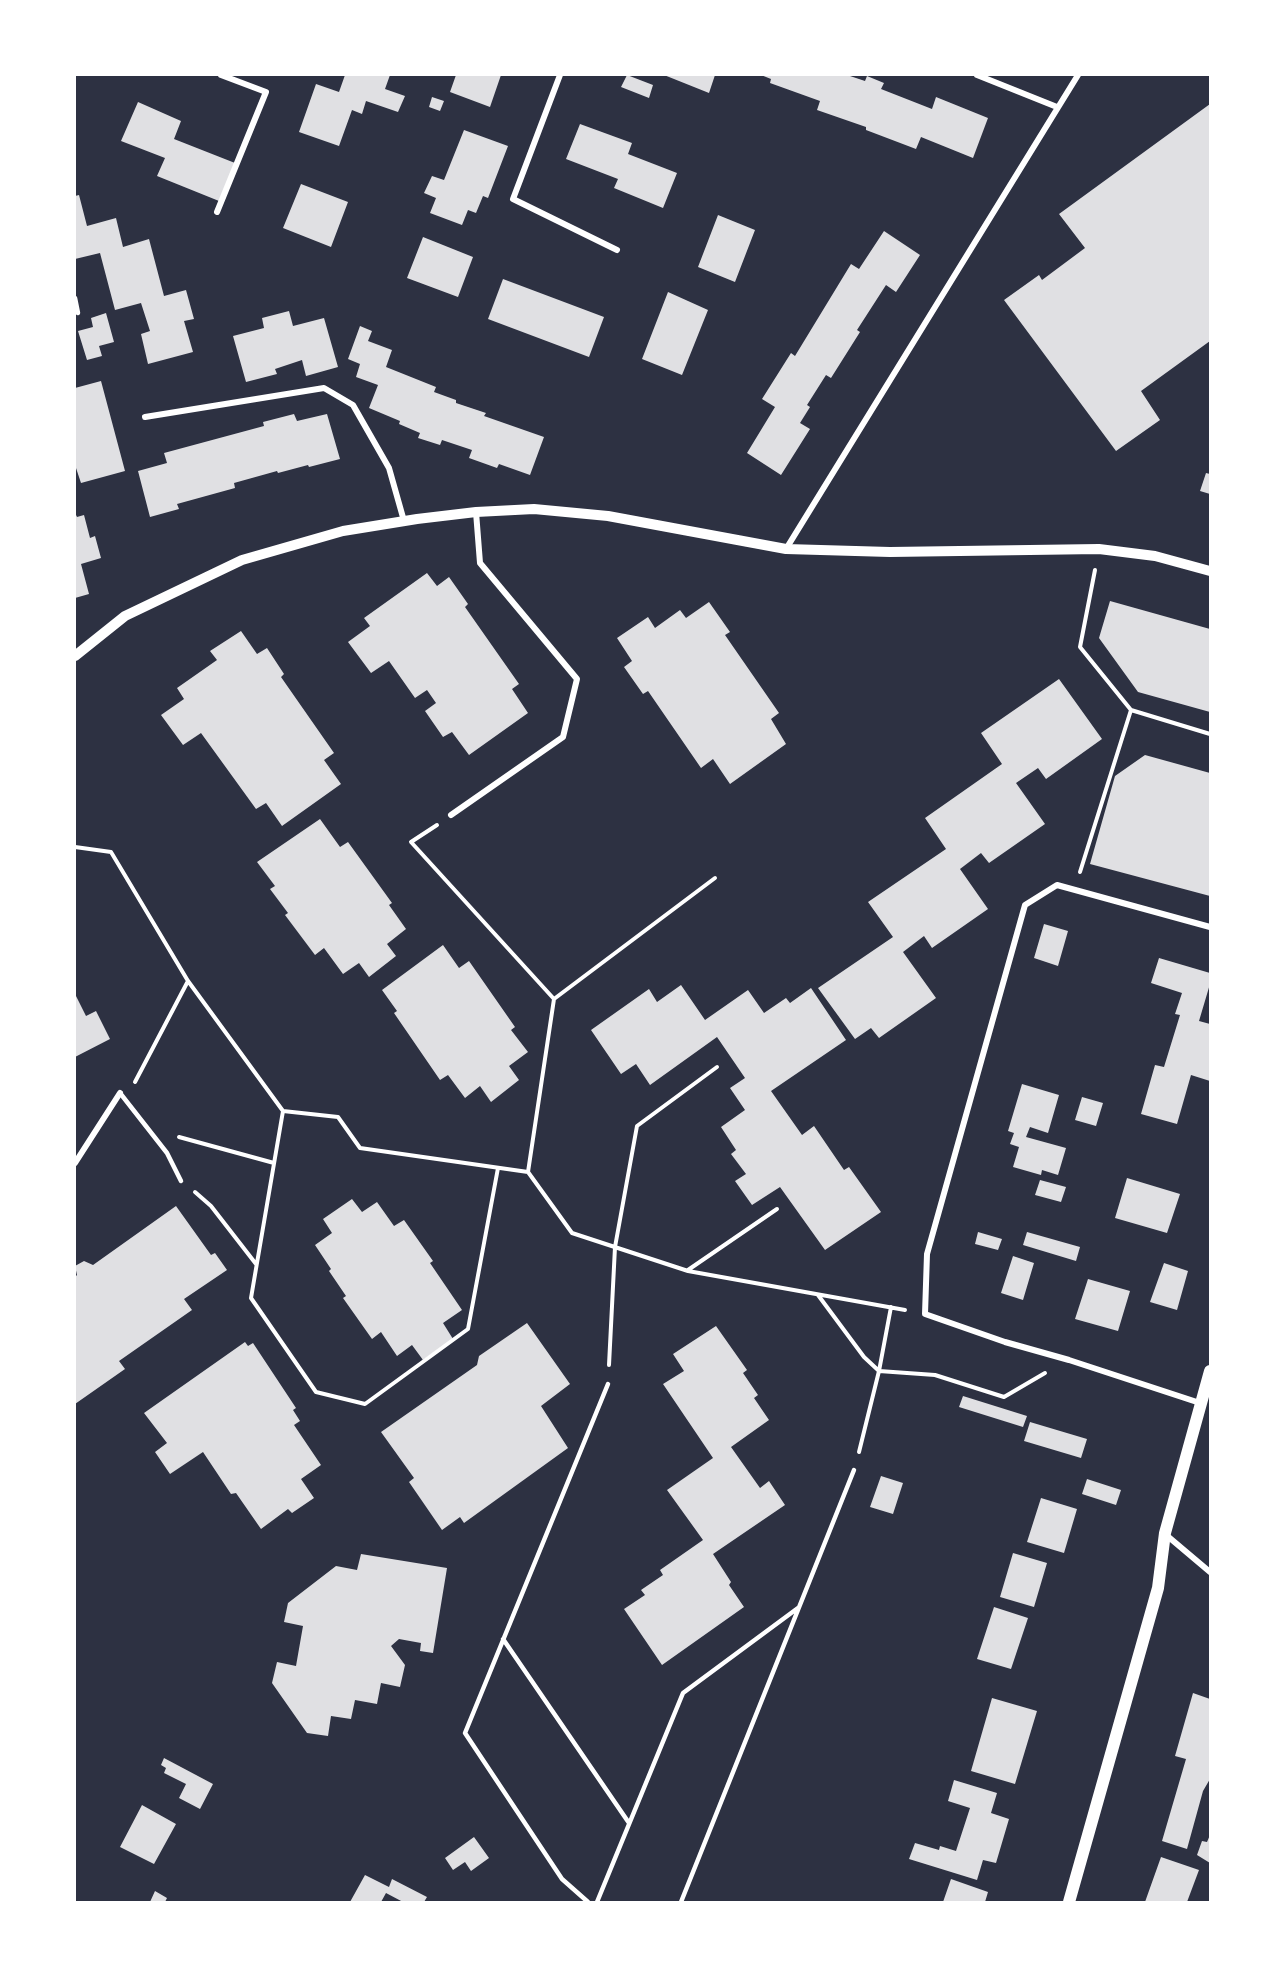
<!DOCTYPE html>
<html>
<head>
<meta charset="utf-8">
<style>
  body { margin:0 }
  #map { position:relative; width:1285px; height:1977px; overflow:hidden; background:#2d3142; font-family:"Fira Sans Condensed",sans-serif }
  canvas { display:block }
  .frame { position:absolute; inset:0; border:76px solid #fff; pointer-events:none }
</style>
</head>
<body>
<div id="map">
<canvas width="1285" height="1977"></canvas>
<div class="frame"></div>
</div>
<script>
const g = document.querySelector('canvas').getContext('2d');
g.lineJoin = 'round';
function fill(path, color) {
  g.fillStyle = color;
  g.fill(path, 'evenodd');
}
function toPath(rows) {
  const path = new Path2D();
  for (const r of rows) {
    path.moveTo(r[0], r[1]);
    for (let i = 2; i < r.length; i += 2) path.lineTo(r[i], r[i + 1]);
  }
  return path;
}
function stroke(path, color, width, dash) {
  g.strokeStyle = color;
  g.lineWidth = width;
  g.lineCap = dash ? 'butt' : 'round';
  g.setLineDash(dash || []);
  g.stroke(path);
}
fill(toPath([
  [345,75,390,75,385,89,405,96,398,112,366,101,362,114,352,110,339,146,299,132,316,84,339,92],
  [456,75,501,75,490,107,450,92],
  [627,75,653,85,649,98,621,87],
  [664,75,715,75,709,93],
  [761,75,847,75,865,81,867,76,884,83,881,89,932,109,936,97,988,118,973,158,921,137,916,149,866,130,866,127,817,110,820,101,770,83,771,79],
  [432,97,444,101,440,111,429,107],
  [138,102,181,121,174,139,235,163,219,201,157,176,165,158,121,141],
  [1210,104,1210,341,1141,391,1160,420,1116,451,1004,300,1039,275,1042,280,1085,248,1059,214],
  [580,124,632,143,628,154,677,173,663,208,614,188,618,179,566,159],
  [464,130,508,146,488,198,483,196,476,213,468,210,462,225,430,213,436,198,424,193,432,176,444,180],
  [301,184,348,202,331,247,283,228],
  [79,195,87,226,116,218,123,247,149,239,164,296,186,290,194,319,184,321,193,352,148,364,141,334,150,331,141,303,115,310,100,253,75,259,75,196],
  [718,215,755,230,735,282,698,267],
  [884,231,920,255,896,292,886,285,857,330,860,332,831,378,826,375,807,405,810,407,800,423,810,429,781,475,747,453,775,407,762,399,791,353,795,356,851,264,859,269],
  [423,237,473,257,458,297,407,278],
  [503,279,604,317,589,357,488,319],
  [668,292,708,310,682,375,642,359],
  [289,311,293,326,324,318,338,367,306,376,302,360,275,369,277,374,246,382,233,336,264,328,262,318],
  [106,313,114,342,99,346,102,356,87,360,78,331,93,327,91,318],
  [360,326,372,331,368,341,392,350,386,367,436,387,434,392,456,400,456,403,486,413,484,416,544,437,530,475,499,464,497,468,469,458,472,450,442,440,440,445,418,438,420,433,399,424,400,421,369,408,378,385,356,377,360,364,348,359],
  [101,381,125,471,81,483,75,465,75,388],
  [294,414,297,421,327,414,340,459,309,467,308,465,278,473,277,471,234,483,235,488,177,504,179,509,150,517,138,471,167,463,164,453,264,426,263,422],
  [1206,473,1210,474,1210,494,1200,491],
  [75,513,77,517,84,515,90,538,95,536,101,558,81,564,89,594,75,598],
  [427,573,437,586,449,577,468,604,465,607,519,684,512,689,528,713,469,755,452,732,443,737,425,711,436,703,427,690,415,698,389,661,371,673,348,642,370,626,364,618],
  [1110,601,1210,629,1210,712,1138,692,1099,638],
  [709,602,730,632,725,635,779,713,771,719,786,744,730,784,713,759,701,768,648,691,643,694,624,667,632,661,617,638,648,617,655,628,680,610,686,618],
  [241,631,257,654,267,648,284,674,281,677,334,753,324,760,341,784,282,826,266,803,256,809,201,733,183,745,161,715,184,699,177,688,217,660,210,651],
  [1059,679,1102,739,1046,779,1038,768,1016,783,1045,824,989,863,981,853,960,869,988,909,932,948,924,936,903,952,936,998,879,1038,871,1028,855,1039,818,988,893,937,868,902,946,849,925,818,1002,764,981,733],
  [1145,755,1210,773,1210,896,1090,864,1115,776],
  [320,819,340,847,348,842,392,903,389,905,406,929,387,944,396,956,369,977,359,963,343,974,324,948,315,955,285,915,288,913,270,889,275,886,257,862],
  [1044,924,1068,931,1058,966,1034,958],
  [443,945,459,968,469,961,515,1027,511,1030,528,1052,509,1066,519,1080,491,1102,480,1086,465,1098,448,1075,440,1080,394,1013,397,1011,382,990],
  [1159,958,1210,973,1210,984,1199,1021,1210,1024,1210,1081,1191,1075,1177,1124,1141,1114,1155,1065,1164,1067,1180,1015,1175,1014,1182,993,1151,983],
  [681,985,705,1020,748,990,764,1013,786,998,790,1003,811,988,846,1040,771,1091,802,1135,814,1126,844,1170,849,1167,881,1212,825,1250,780,1187,752,1205,735,1181,746,1174,731,1154,736,1150,721,1127,745,1110,730,1088,745,1078,717,1037,650,1085,636,1064,621,1074,591,1030,649,989,657,1002],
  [75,994,86,1016,96,1011,110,1039,75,1057],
  [1022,1084,1059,1095,1048,1133,1030,1127,1026,1137,1066,1148,1058,1175,1042,1170,1041,1175,1013,1167,1019,1147,1010,1144,1014,1133,1008,1131],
  [1082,1097,1103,1103,1096,1126,1075,1120],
  [1127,1178,1180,1194,1167,1233,1115,1218],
  [1040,1180,1066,1187,1061,1202,1035,1195],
  [352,1199,362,1212,377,1202,394,1226,404,1220,433,1261,430,1263,462,1310,443,1323,453,1339,423,1360,412,1345,397,1356,381,1332,372,1339,343,1298,346,1296,329,1271,331,1269,315,1245,332,1233,323,1219],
  [176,1206,211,1255,215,1253,227,1270,184,1299,192,1310,119,1361,125,1369,75,1404,75,1277,77,1275,75,1266,84,1261,93,1265],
  [978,1232,1002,1239,998,1250,975,1244],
  [1027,1232,1080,1247,1076,1261,1023,1245],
  [1013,1256,1034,1263,1023,1300,1001,1293],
  [1164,1263,1188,1271,1177,1310,1150,1302],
  [1088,1279,1130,1291,1118,1331,1075,1319],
  [527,1323,570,1384,541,1406,568,1448,464,1523,460,1517,442,1530,409,1482,414,1478,381,1432,477,1365,479,1356],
  [716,1326,747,1370,743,1373,758,1395,754,1398,769,1420,731,1447,760,1488,769,1481,785,1505,713,1554,731,1582,729,1585,744,1607,662,1665,624,1609,645,1595,641,1590,663,1575,660,1570,703,1540,667,1490,713,1458,663,1384,684,1371,673,1354],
  [245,1342,248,1346,253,1343,296,1408,293,1410,300,1421,294,1425,321,1465,301,1479,314,1498,292,1513,288,1509,261,1529,236,1493,231,1494,203,1452,170,1474,155,1452,167,1443,144,1413],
  [963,1396,1027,1416,1023,1427,959,1407],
  [1030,1422,1087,1439,1081,1458,1024,1441],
  [881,1476,903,1483,893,1514,870,1507],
  [1087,1479,1121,1490,1116,1505,1082,1494],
  [1041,1498,1077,1509,1064,1553,1027,1542],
  [1013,1553,1047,1563,1034,1607,1000,1597],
  [361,1554,447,1568,433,1653,420,1651,421,1643,399,1639,391,1646,405,1665,400,1687,381,1683,377,1704,355,1700,351,1719,331,1716,328,1736,307,1733,272,1683,277,1662,296,1666,303,1626,284,1622,288,1603,336,1566,357,1570],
  [994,1607,1028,1618,1011,1669,977,1659],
  [1193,1693,1210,1699,1210,1779,1203,1791,1187,1849,1162,1841,1186,1759,1175,1756],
  [992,1698,1037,1711,1015,1784,971,1771],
  [164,1758,213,1784,200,1809,179,1798,186,1784,164,1773,166,1768,161,1765],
  [954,1780,997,1793,991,1813,1009,1819,996,1863,983,1860,977,1880,909,1859,915,1843,939,1850,940,1846,956,1851,970,1808,948,1801],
  [142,1805,176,1824,154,1864,120,1847],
  [1210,1835,1210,1863,1197,1855,1202,1841,1207,1842],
  [474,1837,489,1858,471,1871,465,1862,453,1870,445,1858],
  [1161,1857,1199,1870,1187,1902,1145,1902],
  [365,1875,389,1887,392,1879,427,1897,424,1902,403,1902,386,1893,381,1902,350,1902],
  [951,1879,988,1892,985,1902,943,1902],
  [155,1891,167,1898,165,1902,150,1902]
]), '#e0e0e3');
stroke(toPath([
  [1095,570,1080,647,1131,710,1210,734],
  [437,825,411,842,554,999],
  [75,847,111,852,188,981,283,1111,251,1298,316,1392,365,1404,468,1329,498,1168],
  [1080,872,1131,710],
  [135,1082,188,981],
  [283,1111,338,1117,360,1148,528,1172,572,1233,688,1271,905,1310],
  [179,1137,274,1163],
  [528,1172,554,999,715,878],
  [195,1192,211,1206,256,1264],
  [688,1270,777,1209],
  [818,1295,864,1357,879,1371,935,1375,1004,1397,1045,1373],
  [609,1365,615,1247,637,1126,717,1067],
  [859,1452,879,1371,891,1307]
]), '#fff', 4);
stroke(toPath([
  [75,298,78,313],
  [120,1093,167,1153,181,1181],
  [503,1639,629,1823],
  [588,1902,562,1879,465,1733,608,1384],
  [597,1902,683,1693,798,1608],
  [681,1902,854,1470]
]), '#fff', 4.5);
stroke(toPath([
  [560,75,513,199,617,250],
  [977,75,1057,107],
  [217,212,266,92,221,75],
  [145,417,324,388,353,405,389,468,404,521],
  [786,549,1078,75],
  [451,815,563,737,577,679,480,563,476,512],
  [75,1163,120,1093],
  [1200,1403,1069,1360,1005,1342,925,1314,927,1254,1025,905,1057,885,1210,927],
  [1165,1534,1210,1572]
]), '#fff', 6);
stroke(toPath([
  [75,656,125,616,242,560,343,531,417,519,476,512,534,509,608,516,786,549,890,552,1099,549,1155,556,1210,571]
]), '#fff', 10);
stroke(toPath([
  [1069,1902,1158,1588,1165,1533,1210,1371]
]), '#fff', 12);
</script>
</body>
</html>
